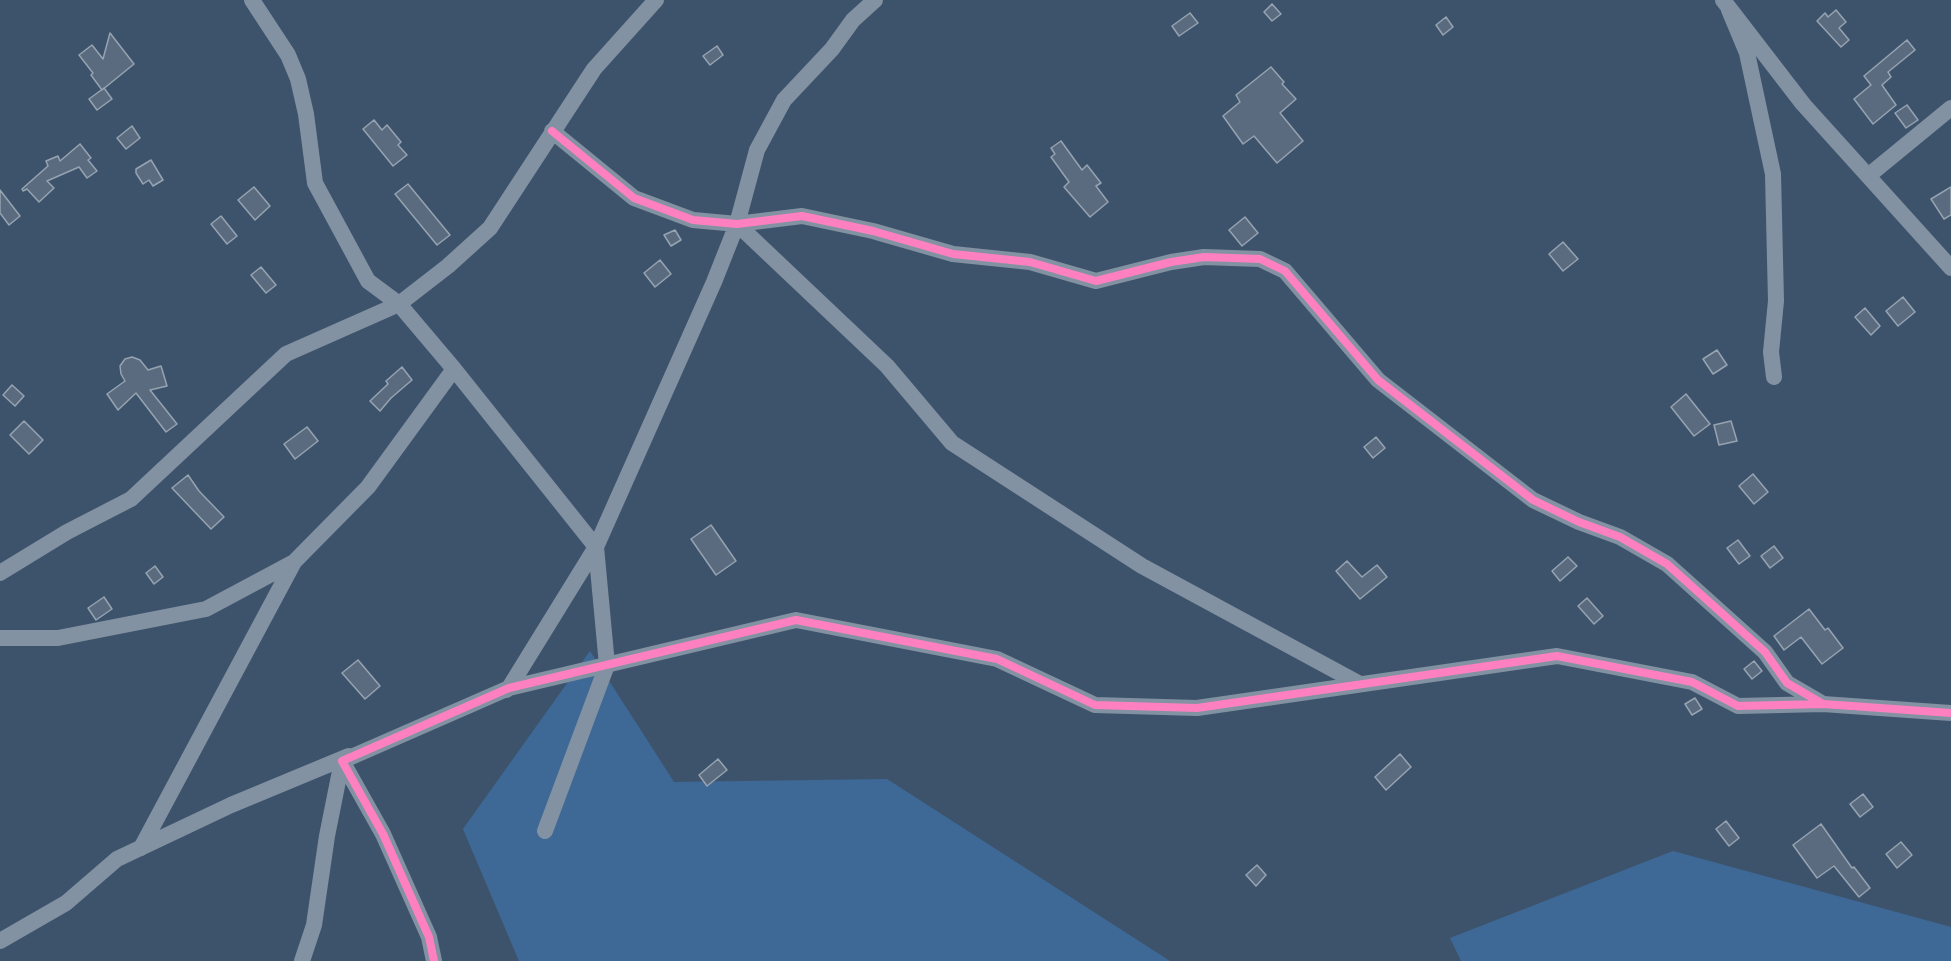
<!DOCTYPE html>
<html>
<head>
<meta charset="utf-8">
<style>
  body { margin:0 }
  canvas { display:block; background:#3d536c }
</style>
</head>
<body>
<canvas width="1951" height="961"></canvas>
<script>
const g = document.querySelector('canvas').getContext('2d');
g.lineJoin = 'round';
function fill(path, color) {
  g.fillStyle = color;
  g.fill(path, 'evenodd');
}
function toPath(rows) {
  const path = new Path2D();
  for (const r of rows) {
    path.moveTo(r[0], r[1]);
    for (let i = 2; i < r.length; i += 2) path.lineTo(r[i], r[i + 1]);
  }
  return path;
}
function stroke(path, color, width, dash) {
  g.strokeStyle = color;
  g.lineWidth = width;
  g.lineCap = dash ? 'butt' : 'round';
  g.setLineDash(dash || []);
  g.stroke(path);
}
fill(toPath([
  [590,651,674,782,887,779,1170,961,519,961,463,829],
  [1673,851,1951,927,1951,961,1461,961,1450,938]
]), '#3e6996');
const building = toPath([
  [1272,4,1281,14,1272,21,1264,12,1272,4],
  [1836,10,1846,22,1839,28,1849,40,1841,47,1817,21,1825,13,1828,17,1836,10],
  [1190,13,1198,23,1179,36,1172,26,1190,13],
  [1446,17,1453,27,1443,35,1436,25,1446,17],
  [110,33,134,64,102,90,91,75,93,73,79,55,92,45,103,59,110,33],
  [1907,40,1915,50,1888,72,1891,77,1882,85,1896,105,1873,124,1854,99,1871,85,1864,76,1907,40],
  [717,46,723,55,710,65,703,56,717,46],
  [1271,67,1284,82,1282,84,1296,99,1280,113,1303,141,1277,163,1254,136,1243,144,1223,116,1240,102,1236,95,1271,67],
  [104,88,112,99,97,110,89,99,104,88],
  [1907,105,1918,120,1906,128,1895,113,1907,105],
  [374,120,382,130,387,125,401,142,398,145,407,155,393,166,363,129,374,120],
  [132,126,140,138,126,149,117,138,132,126],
  [1061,141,1082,170,1087,165,1101,183,1096,186,1108,202,1090,217,1064,187,1069,182,1051,157,1055,154,1051,148,1061,141],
  [80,144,91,158,88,160,97,171,87,178,79,167,47,181,54,188,39,202,27,189,23,191,22,189,48,166,46,161,58,156,60,161,80,144],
  [151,160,163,180,153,186,149,180,143,184,136,173,136,169,151,160],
  [408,184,450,235,437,245,395,194,408,184],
  [254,187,270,206,255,220,238,200,254,187],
  [1951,187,1951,215,1944,219,1931,199,1951,187],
  [0,190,20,216,9,225,0,213,0,190],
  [221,216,237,236,227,244,211,224,221,216],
  [1245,217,1258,233,1242,246,1229,230,1245,217],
  [675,230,681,240,671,246,664,235,675,230],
  [1563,242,1578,259,1563,271,1549,254,1563,242],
  [660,260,671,274,655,287,644,273,660,260],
  [261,267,276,285,266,293,251,275,261,267],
  [1903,297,1915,312,1898,326,1886,311,1903,297],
  [1865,308,1880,326,1871,335,1855,317,1865,308],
  [1717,350,1727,365,1713,374,1703,359,1717,350],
  [132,357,140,360,148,370,161,366,167,386,150,390,177,424,166,432,136,393,118,410,107,394,125,381,121,374,120,366,125,359,132,357],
  [402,367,412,380,391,398,380,411,370,401,388,384,386,381,402,367],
  [12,385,24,396,15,406,3,395,12,385],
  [1686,394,1710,424,1694,436,1671,407,1686,394],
  [24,421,43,440,29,454,10,435,24,421],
  [1731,421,1737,441,1719,445,1714,425,1731,421],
  [307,427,318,441,295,459,284,444,307,427],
  [1376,437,1385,448,1373,458,1364,447,1376,437],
  [1753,474,1768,492,1754,504,1739,486,1753,474],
  [188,475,199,491,224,517,211,529,172,488,188,475],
  [711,525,736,561,716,575,691,539,711,525],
  [1738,540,1750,556,1739,564,1727,548,1738,540],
  [1774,546,1783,558,1770,568,1761,556,1774,546],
  [1568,557,1577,566,1560,581,1552,571,1568,557],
  [1347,561,1362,577,1377,565,1387,577,1360,599,1336,571,1347,561],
  [155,566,163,577,154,584,146,573,155,566],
  [104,597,112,609,96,620,88,608,104,597],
  [1587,598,1603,616,1594,624,1578,606,1587,598],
  [1809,609,1825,630,1828,628,1843,648,1822,664,1801,637,1784,650,1774,636,1809,609],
  [358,660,380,686,365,699,342,673,358,660],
  [1754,661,1762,671,1752,679,1744,669,1754,661],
  [1695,698,1702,709,1692,715,1685,704,1695,698],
  [1400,754,1411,767,1386,790,1375,777,1400,754],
  [718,759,727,770,707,786,699,775,718,759],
  [1863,794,1873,807,1860,817,1850,804,1863,794],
  [1726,821,1739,838,1729,846,1716,829,1726,821],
  [1821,824,1852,868,1854,867,1870,888,1859,897,1834,866,1817,878,1793,845,1821,824],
  [1901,842,1912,855,1897,868,1886,854,1901,842],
  [1257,865,1266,875,1256,886,1246,875,1257,865]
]);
fill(building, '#5a6b7f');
stroke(building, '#96a3b1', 1.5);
stroke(toPath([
  [252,0,288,55,298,79,306,114,315,183,368,281,399,304,454,369,596,547,607,665,545,831],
  [1723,0,1803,104,1951,268],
  [1729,10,1747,53,1773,174,1776,301,1771,352,1774,377],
  [552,131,634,198,693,220,737,224,802,216,873,231,953,254,1030,262,1096,281,1171,262,1204,257,1260,259,1285,271,1378,380,1533,500,1579,522,1620,537,1667,564,1765,652,1787,683,1823,704,1951,713],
  [1868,176,1951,108],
  [737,224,887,366,952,443,1142,566,1360,684],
  [0,573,67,532,131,499,286,354,399,304,448,266,490,228,594,69,656,0],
  [0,638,58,638,206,609,294,562,368,487,454,369],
  [506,690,509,688,596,547,714,282,737,224,757,150,784,100,832,49,853,20,875,0],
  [141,848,294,562],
  [0,941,66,903,117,859,231,805,349,756],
  [302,961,314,925,327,836,342,761],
  [434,961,429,937,383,834,342,761,509,688,796,620,997,659,1095,705,1197,708,1557,656,1692,682,1738,706,1823,704]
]), '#8392a2', 16);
stroke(toPath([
  [552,131,634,198,693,220,737,224,802,216,873,231,953,254,1030,262,1096,281,1171,262,1204,257,1260,259,1285,271,1378,380,1533,500,1579,522,1620,537,1667,564,1765,652,1787,683,1823,704,1951,713],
  [434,961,429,937,383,834,342,761,509,688,796,620,997,659,1095,705,1197,708,1557,656,1692,682,1738,706,1823,704]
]), '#ff80c0', 8);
</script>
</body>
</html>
